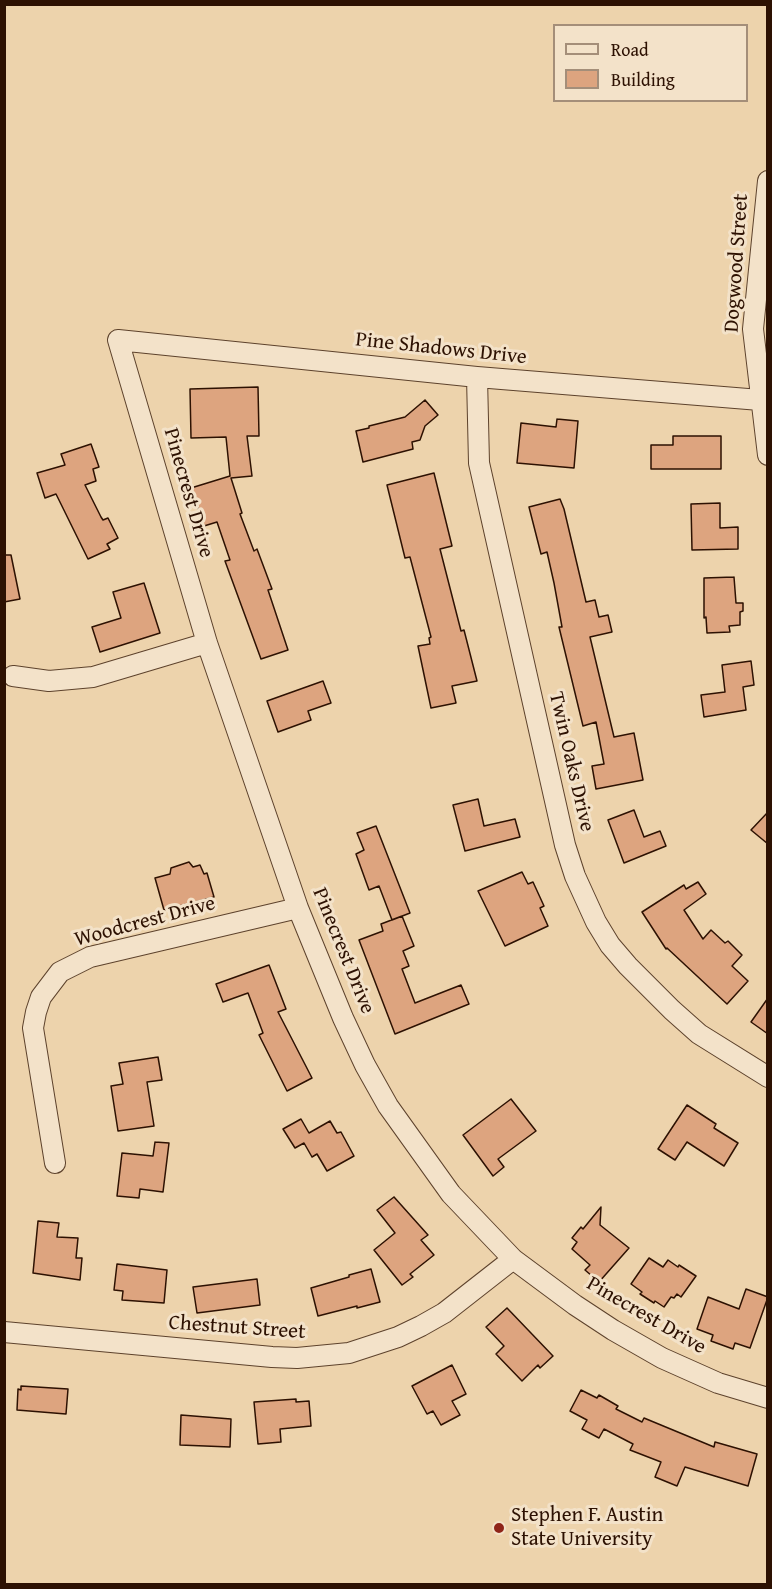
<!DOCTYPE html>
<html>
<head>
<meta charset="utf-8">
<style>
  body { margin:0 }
  #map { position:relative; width:772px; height:1589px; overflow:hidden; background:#edd3ac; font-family:"Gentium Book Plus",serif }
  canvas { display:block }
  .frame { position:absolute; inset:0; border:6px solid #2d1102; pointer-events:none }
  .legend { position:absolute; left:553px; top:24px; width:195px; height:78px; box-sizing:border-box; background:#f3e2c9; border:2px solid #a48e79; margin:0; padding:8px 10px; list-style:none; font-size:18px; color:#2d1102 }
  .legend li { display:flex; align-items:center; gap:12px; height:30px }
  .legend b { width:30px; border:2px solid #a48e79 }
</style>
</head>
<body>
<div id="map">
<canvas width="772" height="1589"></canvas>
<div class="frame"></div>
<ul class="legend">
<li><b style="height:8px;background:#f3e2c9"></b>Road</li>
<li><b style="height:16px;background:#dda47f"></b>Building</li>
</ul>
</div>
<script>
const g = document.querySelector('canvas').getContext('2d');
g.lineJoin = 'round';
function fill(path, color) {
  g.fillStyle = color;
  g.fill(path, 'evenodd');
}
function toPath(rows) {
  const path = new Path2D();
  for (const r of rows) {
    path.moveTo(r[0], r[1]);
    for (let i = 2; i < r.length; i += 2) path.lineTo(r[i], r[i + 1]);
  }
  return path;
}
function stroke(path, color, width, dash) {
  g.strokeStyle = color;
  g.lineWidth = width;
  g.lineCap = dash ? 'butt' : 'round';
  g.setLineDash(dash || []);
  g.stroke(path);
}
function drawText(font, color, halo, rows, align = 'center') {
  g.font = font + ' "Gentium Book Plus",serif';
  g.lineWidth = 6;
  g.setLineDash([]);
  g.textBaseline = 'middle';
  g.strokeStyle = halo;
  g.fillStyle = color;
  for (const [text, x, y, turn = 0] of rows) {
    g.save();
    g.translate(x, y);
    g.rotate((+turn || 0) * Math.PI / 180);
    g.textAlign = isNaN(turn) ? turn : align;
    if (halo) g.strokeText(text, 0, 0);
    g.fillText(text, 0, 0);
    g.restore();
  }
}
const building = toPath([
  [258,387,259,436,247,436,252,476,231,478,242,513,240,514,254,551,257,549,272,589,268,590,288,650,261,659,225,561,230,560,217,522,204,526,191,488,230,476,226,437,191,438,190,389,258,387],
  [425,400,438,415,425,426,420,440,412,442,413,449,363,462,356,431,369,428,369,426,405,417,425,400],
  [557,419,578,421,574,468,517,463,521,423,556,427,557,419],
  [673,436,721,436,721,469,651,469,651,445,673,445,673,436],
  [91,444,99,467,93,469,96,481,85,485,101,517,103,520,108,518,118,538,107,544,110,549,88,559,56,494,45,498,37,473,65,465,61,454,91,444],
  [434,473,452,546,440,549,461,631,464,630,477,681,452,686,456,703,431,708,418,646,430,644,429,638,431,637,410,557,405,558,387,485,434,473],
  [560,499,564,509,586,602,595,600,599,617,608,615,612,632,590,637,614,737,634,733,643,780,596,789,592,766,604,764,596,722,583,726,559,627,562,627,554,583,547,552,541,554,529,507,560,499],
  [720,503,720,528,738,527,738,549,692,550,691,504,720,503],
  [4,555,11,555,20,599,4,602,4,555],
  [734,577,736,603,743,603,743,611,740,612,740,625,729,626,730,632,707,633,706,617,704,618,704,578,734,577],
  [144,583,160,633,100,652,92,627,121,618,113,592,144,583],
  [751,661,754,685,743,687,746,710,704,717,701,695,725,692,722,665,751,661],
  [323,681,331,703,308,711,311,720,278,732,267,701,323,681],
  [478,799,484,826,515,819,520,837,465,851,453,805,478,799],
  [634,810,644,837,660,831,666,846,624,863,608,820,634,810],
  [768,812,768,844,751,830,768,812],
  [376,826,410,913,392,920,379,886,369,890,356,854,364,850,357,833,376,826],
  [189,862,193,867,200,865,204,874,207,873,214,897,164,910,155,878,170,874,171,868,189,862],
  [522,872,528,884,533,882,544,906,540,908,548,926,505,946,478,891,522,872],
  [698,882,706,894,684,910,703,939,711,930,725,943,728,941,742,955,732,966,748,981,727,1004,667,948,666,949,642,912,684,885,686,889,698,882],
  [402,916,414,946,403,951,409,966,402,969,415,1003,461,985,469,1004,395,1034,359,940,383,931,381,924,402,916],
  [269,965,286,1009,278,1012,312,1078,287,1091,259,1035,263,1033,248,993,223,1002,216,984,269,965],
  [768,998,768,1034,751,1022,768,998],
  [158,1057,162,1080,147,1082,154,1126,118,1131,111,1086,123,1084,119,1063,158,1057],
  [511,1099,536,1131,498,1159,504,1167,493,1176,463,1135,511,1099],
  [687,1105,716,1124,714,1128,738,1143,724,1166,687,1142,675,1160,658,1149,687,1105],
  [301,1119,309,1133,330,1121,337,1133,341,1132,354,1156,327,1171,317,1154,312,1157,304,1143,295,1148,283,1129,301,1119],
  [155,1142,169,1143,163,1192,140,1189,139,1198,117,1196,122,1153,153,1156,155,1142],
  [394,1197,428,1235,421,1240,434,1255,410,1274,413,1277,402,1285,374,1250,395,1233,377,1210,394,1197],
  [601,1207,600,1225,629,1248,599,1282,585,1270,590,1265,572,1249,577,1242,572,1238,581,1227,583,1229,601,1207],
  [38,1221,59,1223,57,1237,78,1238,76,1258,82,1258,80,1280,33,1273,38,1221],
  [649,1258,663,1267,668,1260,678,1267,679,1265,696,1276,681,1297,677,1294,674,1298,671,1297,664,1307,655,1301,654,1303,640,1294,642,1292,631,1284,649,1258],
  [117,1264,167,1270,164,1303,122,1300,123,1291,114,1290,117,1264],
  [371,1269,380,1302,357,1308,357,1306,318,1316,311,1288,349,1277,349,1275,371,1269],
  [257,1279,260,1305,197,1313,193,1287,257,1279],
  [746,1289,768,1297,750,1348,735,1343,733,1349,711,1341,713,1335,697,1329,708,1297,739,1309,746,1289],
  [507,1308,553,1356,540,1368,538,1365,522,1381,496,1354,504,1346,486,1327,507,1308],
  [452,1365,466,1394,452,1401,460,1415,441,1425,433,1411,427,1414,412,1386,452,1365],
  [21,1386,68,1389,66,1414,17,1410,18,1389,21,1390,21,1386],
  [581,1390,597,1398,599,1395,618,1406,616,1409,642,1422,644,1418,714,1447,715,1442,757,1454,748,1486,685,1467,677,1486,655,1477,661,1462,630,1450,633,1444,604,1429,599,1438,582,1429,587,1420,570,1411,581,1390],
  [296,1399,296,1402,309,1401,311,1426,280,1429,281,1442,258,1444,254,1402,296,1399],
  [181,1415,231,1419,230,1447,180,1445,181,1415]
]);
fill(building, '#dda47f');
stroke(building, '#2d1102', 1.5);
const minor = toPath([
  [768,181,753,329,768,455],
  [477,377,479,463,565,845,575,876,596,922,610,945,628,966,672,1010,699,1034,768,1077],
  [760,400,477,377,118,340,207,643,298,908,343,1018,365,1065,388,1106,451,1194,513,1259,575,1305,613,1330,662,1358,718,1383,768,1398],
  [13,676,49,681,93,677,207,643],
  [55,1163,33,1028,36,1012,41,997,60,972,90,957,298,908],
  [4,1332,272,1357,297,1358,349,1353,398,1337,421,1326,444,1313,513,1259]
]);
stroke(minor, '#5d422c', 22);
stroke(minor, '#f3e2c9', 20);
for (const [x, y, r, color] of [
  [499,1528,6,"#8f2418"]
]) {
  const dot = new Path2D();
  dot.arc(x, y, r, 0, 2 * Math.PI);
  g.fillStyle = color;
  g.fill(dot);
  stroke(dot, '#f3e2c9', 2);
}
drawText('21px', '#2d1102', '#f3e2c9', [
  ["Dogwood Street",737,263,-86],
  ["Pine Shadows Drive",441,349,6],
  ["Pinecrest Drive",188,493,74],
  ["Twin Oaks Drive",571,762,77],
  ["Woodcrest Drive",145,922,-15],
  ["Pinecrest Drive",343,951,68],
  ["Pinecrest Drive",646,1316,30],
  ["Chestnut Street",237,1328,4]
]);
drawText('21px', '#2d1102', '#f3e2c9', [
  ["Stephen F. Austin",511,1516],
  ["State University",511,1540]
], 'left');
</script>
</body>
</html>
